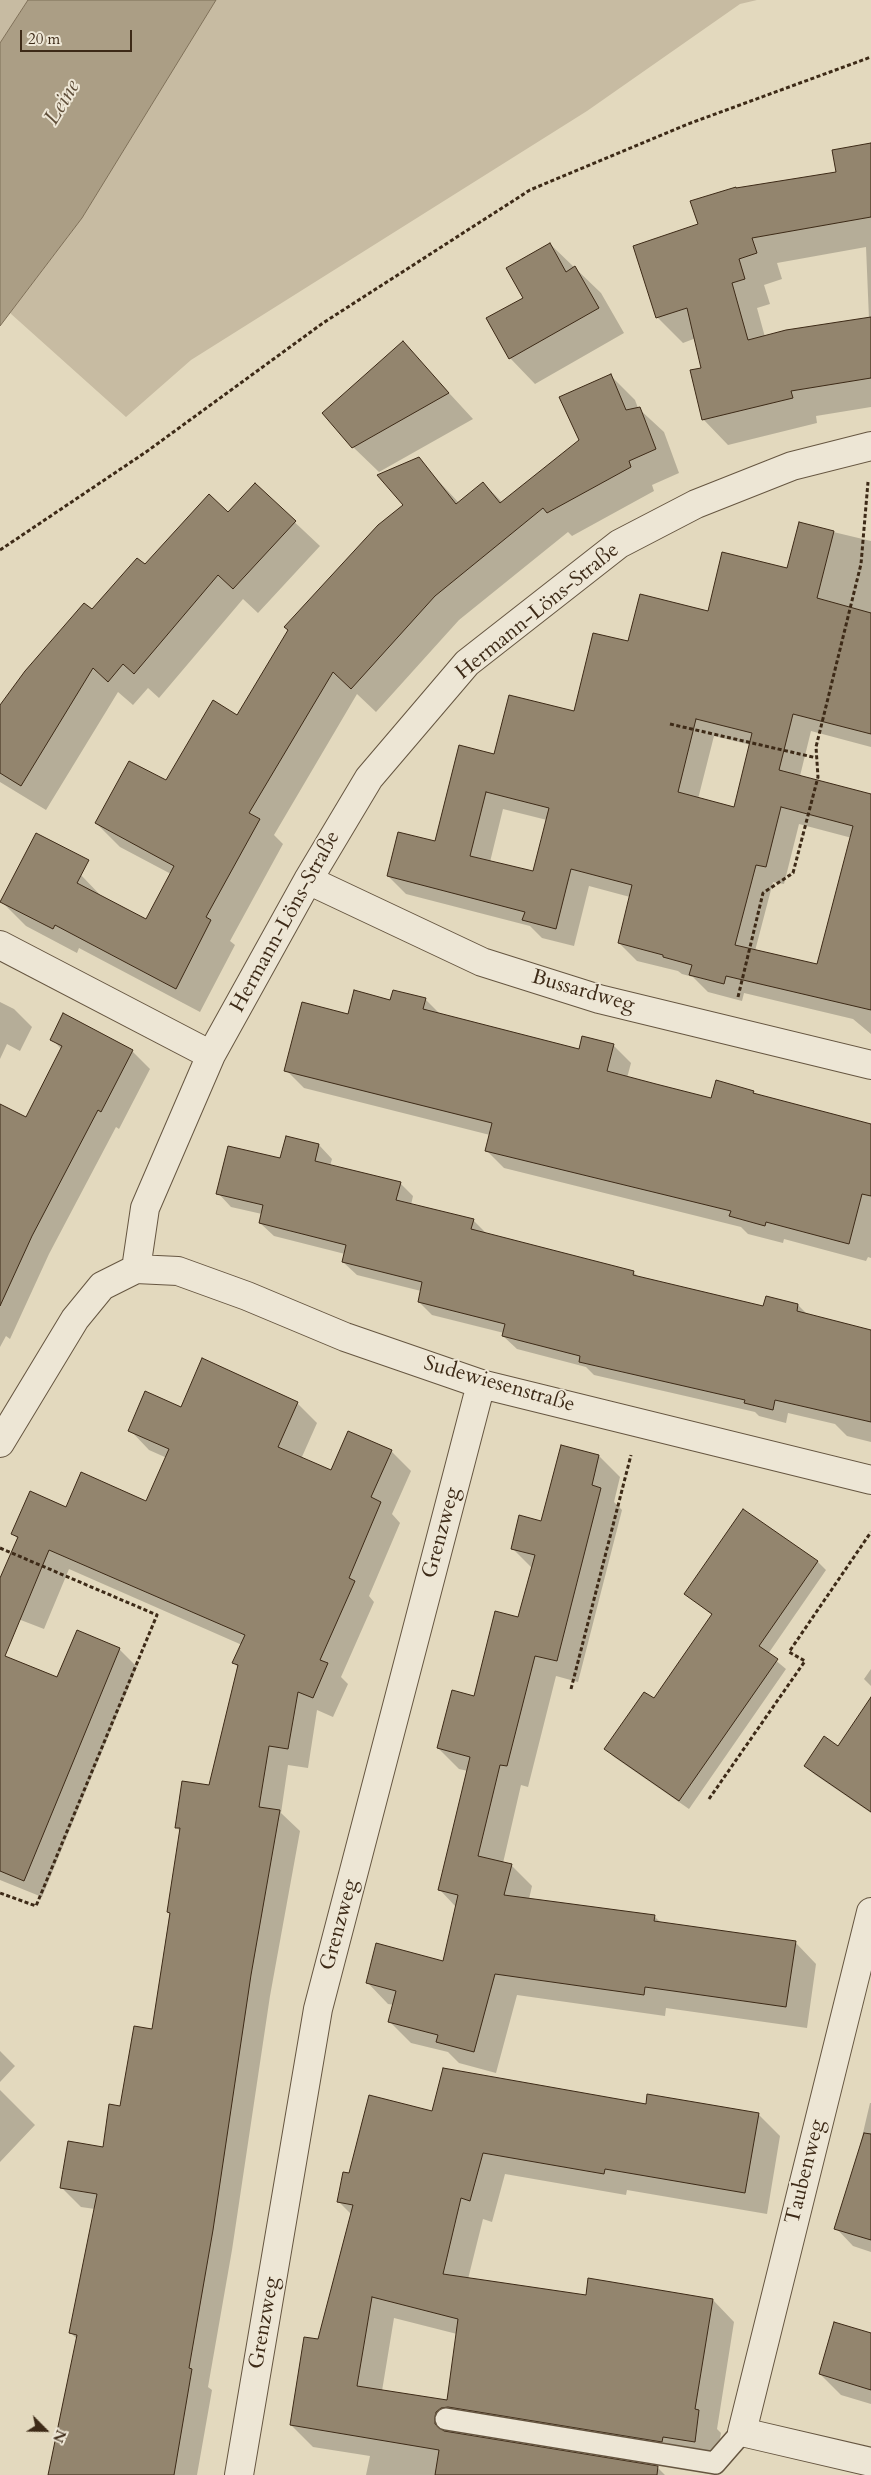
<!DOCTYPE html>
<html>
<head>
<meta charset="utf-8">
<style>
  body { margin:0 }
  #map { position:relative; width:871px; height:2475px; overflow:hidden; background:#e3d9be; font-family:Cardo,serif }
  canvas { display:block }
  .north { position:absolute; left:20px; top:2405px; width:50px; height:50px; -webkit-text-stroke:4px #ede6d5; paint-order:stroke; rotate:113deg; font-size:14px; font-weight:700; line-height:20px; text-align:center; color:#3d2a17 }
  .north::after { content:''; display:block; margin:auto; width:18px; height:22px; background:#3d2a17; clip-path:polygon(50% 0,100% 100%,50% 72%,0 100%) }
  .scale { position:absolute; left:20px; top:30px; width:112px; height:22px; box-sizing:border-box; border:2px solid #3d2a17; border-top:0; padding-left:6px; font-size:15px; line-height:18px; white-space:nowrap; color:#3d2a17; -webkit-text-stroke:4px #ede6d5; paint-order:stroke }
</style>
</head>
<body>
<div id="map">
<canvas width="871" height="2475"></canvas>
<div class="north">N</div>
<div class="scale">20 m</div>
</div>
<script>
const g = document.querySelector('canvas').getContext('2d');
g.lineJoin = 'round';
function fill(path, color) {
  g.fillStyle = color;
  g.fill(path, 'evenodd');
}
function toPath(rows) {
  const path = new Path2D();
  for (const r of rows) {
    path.moveTo(r[0], r[1]);
    for (let i = 2; i < r.length; i += 2) path.lineTo(r[i], r[i + 1]);
  }
  return path;
}
function stroke(path, color, width, dash) {
  g.strokeStyle = color;
  g.lineWidth = width;
  g.lineCap = dash ? 'butt' : 'round';
  g.setLineDash(dash || []);
  g.stroke(path);
}
function drawText(font, color, halo, rows, align = 'center') {
  g.font = font + ' Cardo,serif';
  g.lineWidth = 4;
  g.setLineDash([]);
  g.textBaseline = 'middle';
  g.strokeStyle = halo;
  g.fillStyle = color;
  for (const [text, x, y, turn = 0] of rows) {
    g.save();
    g.translate(x, y);
    g.rotate((+turn || 0) * Math.PI / 180);
    g.textAlign = isNaN(turn) ? turn : align;
    if (halo) g.strokeText(text, 0, 0);
    g.fillText(text, 0, 0);
    g.restore();
  }
}
fill(toPath([
  [0,0,28,0,0,43],
  [216,0,757,0,740,4,587,111,191,360,126,417,10,313,82,218]
]), '#c7bba2');
const water = toPath([
  [28,0,216,0,82,218,0,326,0,43,28,0]
]);
fill(water, '#ab9e85');
stroke(water, '#7f7059', 1);
fill(toPath([
  [871,144,871,407,816,416,817,423,728,445,703,419,703,369,696,338,683,343,657,317,700,225,737,190,838,173],
  [866,247,869,319,765,337,757,308,770,304,764,285,782,279,777,263],
  [550,244,601,293,624,333,535,384,510,358,525,298],
  [403,343,473,419,379,472,353,447],
  [611,376,635,400,638,408,664,432,679,473,652,485,654,491,572,536,568,532,459,620,376,712,357,694,274,835,283,844,230,941,235,945,200,1012,79,948,77,953,26,926,2,902,81,875,103,898,147,921,171,874,120,847,96,823,166,782,237,717,405,505,418,459,459,503,483,483,502,502,581,441],
  [255,485,320,546,258,613,243,599,159,698,148,688,133,705,118,692,46,810,0,782,0,706,92,611,145,566,229,514],
  [800,524,871,541,871,747,811,731,800,776,871,795,871,1034,853,1019,744,993,742,1001,708,992,693,977,682,974,678,971,637,961,619,943,630,897,589,886,574,946,542,938,530,926,406,894,388,876,436,842,495,755,575,713,629,643,708,612,788,570],
  [714,736,751,745,735,808,698,799],
  [503,809,547,820,533,872,490,862],
  [799,824,852,838,818,965,755,951,773,882,784,884],
  [425,999,441,1015,580,1051,613,1045,631,1063,627,1078,712,1100,753,1092,757,1096,871,1139,871,1258,868,1257,866,1261,784,1239,783,1243,748,1234,741,1227,504,1168,486,1150,490,1135,304,1088,286,1070,349,1015,391,1001],
  [0,1002,14,1009,32,1027,20,1051,7,1044,0,1059],
  [52,1039,132,1051,150,1069,119,1129,116,1127,49,1254,10,1339,6,1336,0,1347,0,1105,26,1119,62,1050],
  [319,1145,332,1159,330,1166,400,1183,413,1196,411,1205,473,1220,487,1234,633,1272,640,1278,764,1308,798,1305,808,1315,871,1331,871,1442,847,1436,835,1424,788,1413,786,1423,759,1416,755,1412,594,1375,586,1367,517,1349,503,1336,504,1333,432,1315,419,1302,421,1291,357,1275,343,1262,345,1254,274,1236,260,1223,262,1214,231,1207,218,1193,281,1160],
  [297,1403,317,1423,301,1459,332,1472,391,1451,411,1471,392,1514,400,1523,369,1596,374,1602,341,1677,348,1684,333,1717,317,1710,308,1768,288,1765,281,1813,300,1831,270,1996,232,2250,208,2387,212,2390,197,2475,53,2475,77,2339,71,2333,95,2209,81,2207,61,2187,104,2148,153,2030,181,1832,176,1827,210,1786,238,1667,234,1663,242,1645,69,1569,44,1629,13,1617,0,1603,0,1581,18,1539,12,1533,67,1509,147,1503,167,1458,149,1450,130,1430,182,1408],
  [599,1456,620,1477,614,1502,622,1510,578,1682,556,1676,528,1787,521,1785,503,1863,511,1865,532,1886,529,1899,655,1917,661,1923,795,1942,816,1964,807,2028,666,2008,665,2016,517,1995,496,2073,459,2063,448,2052,411,2043,389,2021,394,2005,388,2004,367,1982,444,1963,456,1907,440,1890,468,1771,459,1769,438,1748,474,1697,519,1619,532,1568,512,1548,542,1523],
  [817,1561,826,1570,768,1654,786,1669,689,1809,614,1757,606,1749,654,1700,713,1616,686,1594],
  [119,1649,137,1667,42,1897,0,1880,0,1762,58,1679],
  [871,1669,871,1686,864,1679],
  [871,1698,871,1813,814,1774,805,1766,838,1747],
  [0,2051,15,2066,0,2082],
  [0,2090,35,2125,0,2162],
  [870,2103,871,2103,871,2252,853,2246,836,2228,855,2167],
  [647,2105,758,2114,780,2136,767,2214,627,2190,626,2195,505,2174,492,2222,483,2219,468,2279,587,2296,713,2300,734,2322,717,2429,721,2433,716,2463,463,2429,456,2435,658,2468,665,2475,366,2475,370,2456,313,2447,291,2425,319,2341,352,2215,338,2201,350,2175,433,2112],
  [394,2318,457,2334,448,2401,382,2391],
  [871,2335,871,2404,841,2395,820,2374]
]), '#0003');
const building = toPath([
  [871,143,871,217,752,238,757,253,739,259,745,279,732,283,748,340,786,330,871,317,871,378,791,391,793,398,702,420,690,370,701,368,687,308,656,318,633,246,698,224,690,201,736,187,736,188,836,172,832,150,871,143],
  [550,243,566,272,575,266,599,308,509,359,486,318,523,298,506,268,550,243],
  [403,341,449,393,352,448,322,413,403,341],
  [611,374,626,410,640,407,656,449,629,461,631,467,547,513,543,508,435,596,351,689,333,672,249,813,260,819,206,917,211,920,176,989,55,925,53,929,0,902,36,833,89,860,77,883,146,919,174,866,95,823,129,761,166,780,213,700,237,715,288,630,284,627,378,525,403,505,377,475,419,457,456,504,483,482,500,503,579,440,559,397,611,374],
  [255,483,296,521,233,589,218,575,134,674,123,664,108,682,93,668,21,786,0,773,0,705,25,671,84,603,92,609,137,558,145,564,209,494,228,512,255,483],
  [799,522,834,531,817,598,871,613,871,734,793,714,779,770,871,794,871,1010,726,976,724,984,689,975,692,965,663,957,663,955,618,943,632,885,571,869,556,929,522,920,525,912,387,876,398,832,435,841,459,745,494,754,509,695,574,711,593,633,628,641,640,594,708,611,722,552,787,568,799,522],
  [696,719,752,733,734,807,678,792,696,719],
  [486,792,549,808,533,871,470,856,486,792],
  [781,807,853,826,817,964,735,945,756,865,766,867,781,807],
  [354,990,390,1000,393,990,426,998,423,1009,579,1049,582,1036,614,1044,607,1071,656,1084,711,1098,716,1080,754,1091,753,1093,871,1124,871,1196,862,1194,849,1244,766,1222,765,1226,729,1216,731,1211,485,1151,492,1123,284,1071,302,1002,348,1014,354,990],
  [63,1013,133,1050,101,1112,98,1110,32,1236,0,1306,0,1104,26,1117,62,1046,50,1040,63,1013],
  [286,1136,319,1144,315,1161,401,1182,396,1200,474,1219,471,1229,634,1271,633,1275,763,1306,766,1296,798,1304,797,1311,871,1330,871,1422,775,1400,773,1410,744,1403,745,1400,579,1362,580,1356,502,1336,505,1324,418,1302,422,1282,342,1262,346,1245,259,1223,263,1205,216,1194,228,1146,280,1158,286,1136],
  [202,1358,298,1402,278,1447,331,1470,348,1431,392,1450,371,1497,381,1502,349,1578,355,1581,320,1660,328,1663,313,1698,298,1692,288,1749,269,1746,259,1807,280,1810,251,1975,213,2230,189,2368,192,2369,174,2475,48,2475,77,2335,69,2333,97,2194,60,2188,68,2141,103,2147,109,2104,120,2106,134,2026,152,2029,170,1913,167,1912,180,1828,175,1828,182,1781,209,1785,238,1665,232,1663,245,1635,49,1550,5,1656,57,1677,77,1630,120,1648,24,1881,0,1871,0,1578,18,1537,11,1534,30,1491,66,1507,81,1472,146,1501,169,1449,128,1431,145,1391,181,1407,202,1358],
  [561,1445,599,1455,592,1485,601,1488,557,1661,535,1656,507,1766,500,1765,478,1856,512,1864,504,1895,655,1915,654,1921,796,1941,786,2007,645,1987,644,1995,495,1974,474,2052,436,2042,438,2035,388,2022,396,1991,366,1983,376,1943,443,1961,458,1895,438,1890,470,1757,437,1748,452,1690,474,1696,495,1611,518,1617,535,1555,511,1549,519,1515,541,1521,561,1445],
  [743,1509,818,1561,759,1646,778,1659,679,1801,604,1749,644,1692,654,1698,712,1614,684,1594,743,1509],
  [871,1697,871,1812,804,1766,824,1736,838,1746,871,1697],
  [443,2068,646,2104,647,2094,759,2113,745,2193,605,2169,604,2174,483,2153,470,2201,461,2198,443,2274,586,2295,588,2278,713,2299,695,2409,699,2410,695,2442,663,2437,662,2442,448,2407,441,2408,436,2412,435,2424,444,2431,658,2466,657,2475,435,2475,439,2450,290,2425,304,2337,318,2339,353,2205,337,2202,343,2172,349,2173,369,2095,432,2111,443,2068],
  [372,2297,458,2319,447,2400,357,2386,372,2297],
  [864,2133,871,2134,871,2240,834,2229,864,2133],
  [834,2322,871,2333,871,2390,819,2374,834,2322]
]);
fill(building, '#93856e');
stroke(building, '#3d2a17', 1);
const lane = toPath([
  [446,2419,715,2463,742,2432]
]);
const street = toPath([
  [308,880,482,962,599,999,871,1065],
  [0,945,211,1055],
  [136,1269,145,1208,211,1055,308,880,369,778,467,663,619,544,696,504,792,466,871,446],
  [0,1443,75,1319,102,1286,136,1269,178,1271,247,1296,345,1337,481,1384,871,1480],
  [871,1912,742,2432,871,2462],
  [239,2475,318,2009,481,1384]
]);
stroke(lane, '#665641', 24);
stroke(street, '#665641', 30);
stroke(toPath([
  [0,550,146,452,323,323,530,190,688,124,871,57],
  [670,724,817,758],
  [738,997,763,893,793,873,818,777,816,747,861,564,868,482],
  [0,1548,157,1615,36,1906,0,1893],
  [571,1689,631,1455],
  [709,1799,805,1661,789,1652,871,1532]
]), '#3d2a17', 3, [4, 2.5]);
stroke(lane, '#ede6d5', 21);
stroke(street, '#ede6d5', 28);
drawText('21px', '#3d2a17', '#ede6d5', [
  ["Hermann-Löns-Straße",538,612,-39],
  ["Hermann-Löns-Straße",286,922,-61],
  ["Bussardweg",583,992,16],
  ["Sudewiesenstraße",499,1385,16],
  ["Grenzweg",442,1533,-75],
  ["Grenzweg",340,1925,-75],
  ["Taubenweg",806,2172,-76],
  ["Grenzweg",265,2323,-80]
]);
drawText('italic 22px', '#5e4d38', '#ede6d5', [
  ["Leine",63,103,-59]
]);
</script>
</body>
</html>
